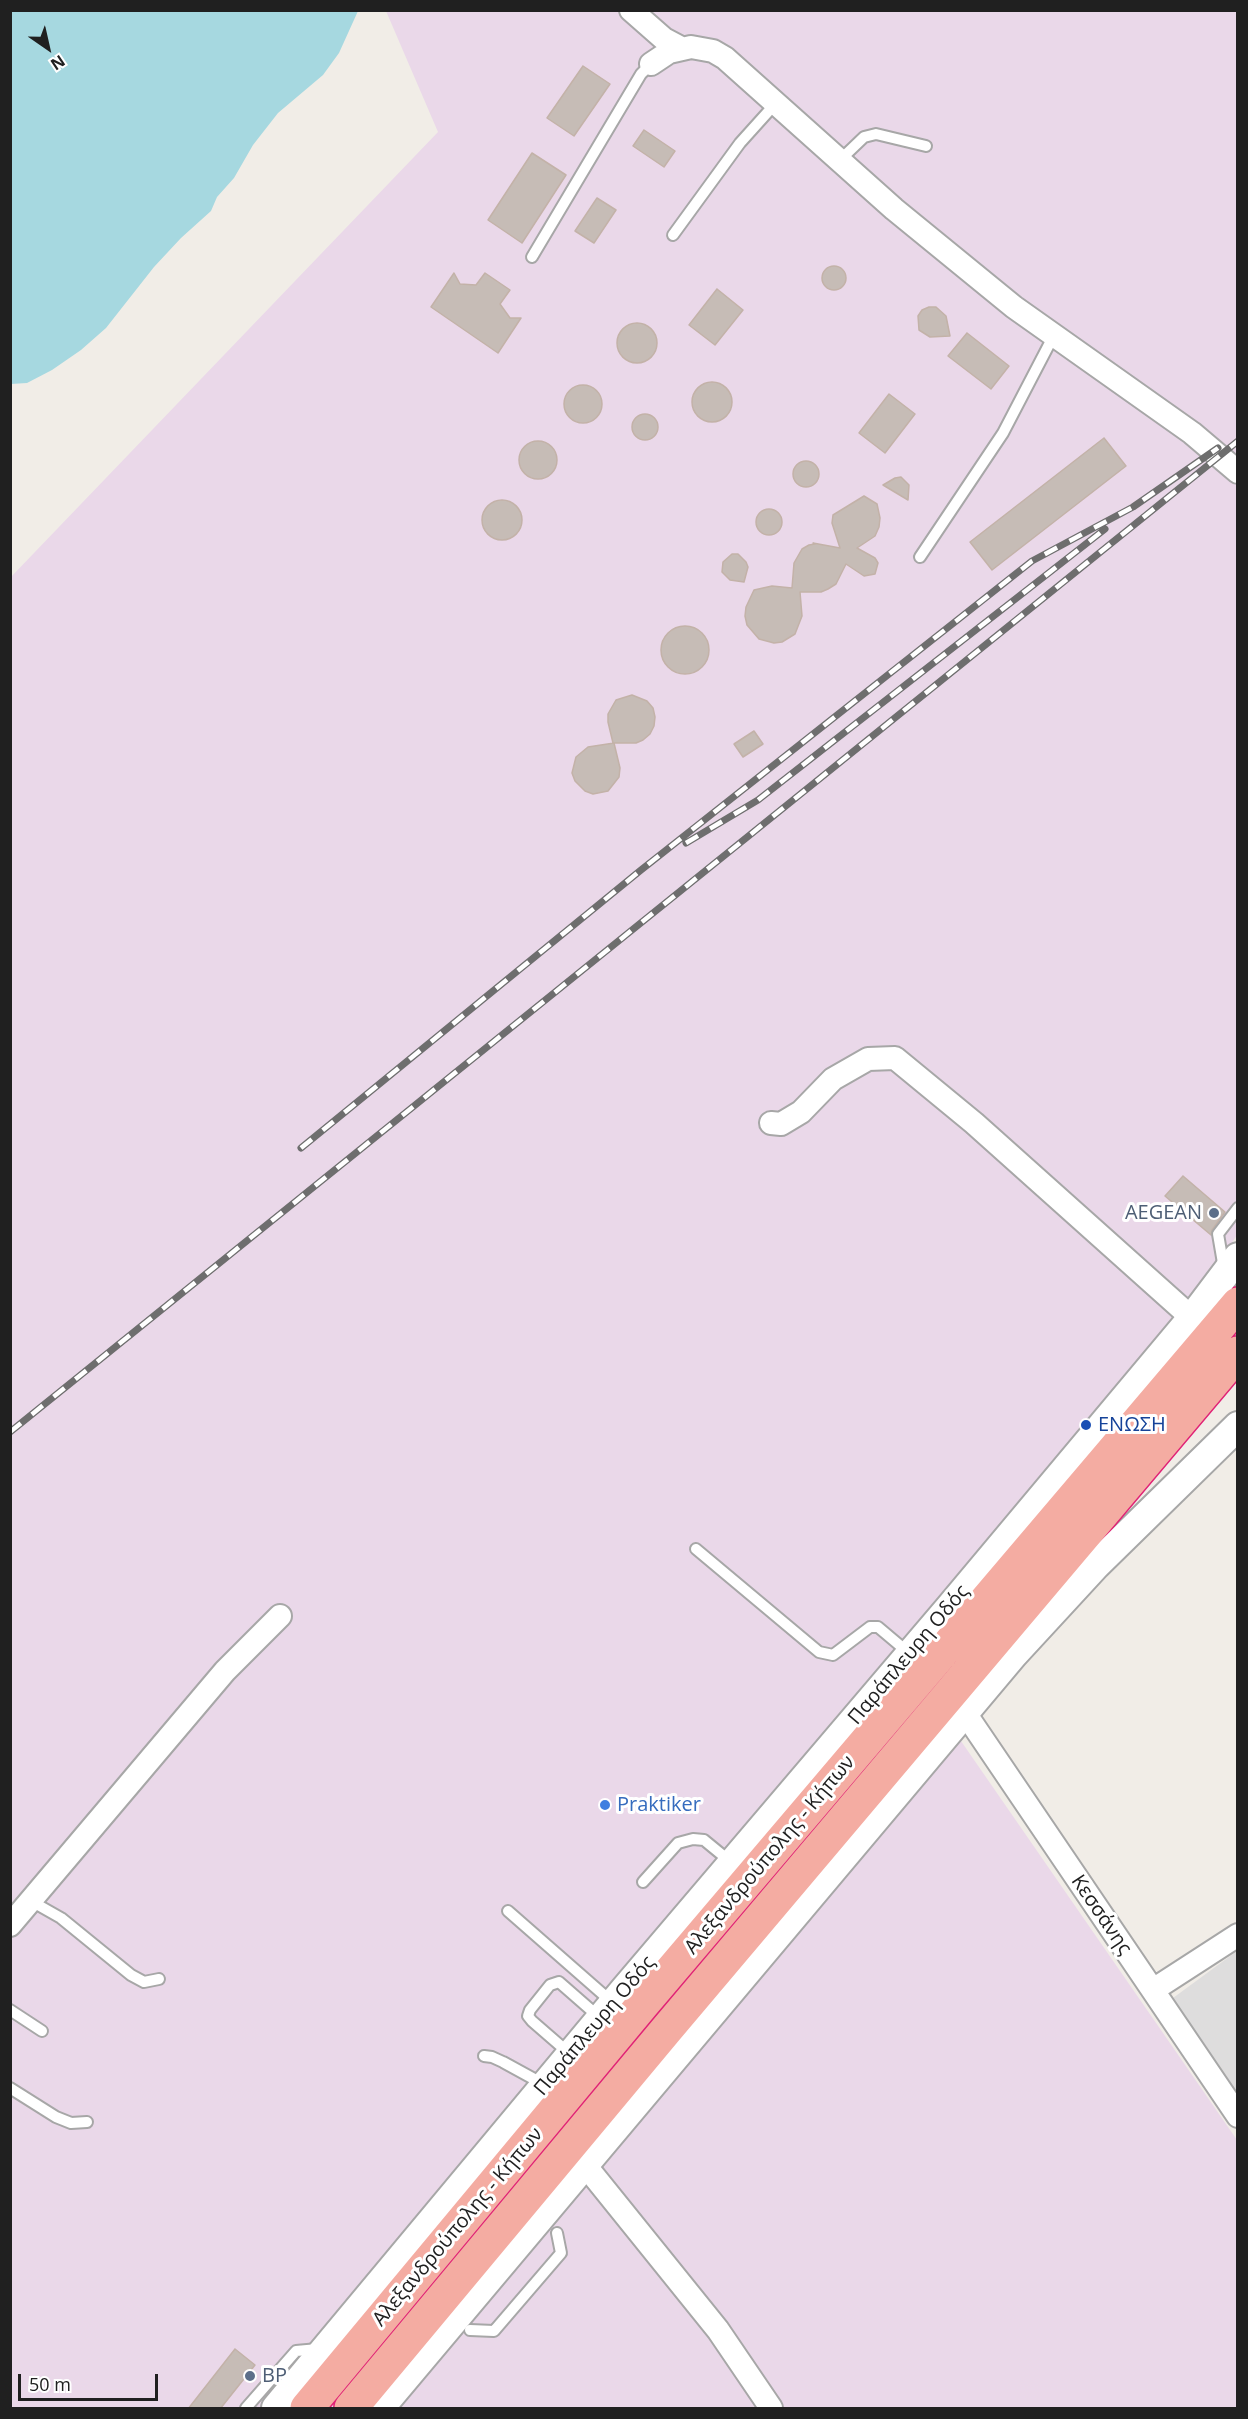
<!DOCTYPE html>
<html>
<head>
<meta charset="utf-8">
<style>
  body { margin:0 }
  #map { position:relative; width:1248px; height:2419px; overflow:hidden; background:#f1ede7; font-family:"Open Sans",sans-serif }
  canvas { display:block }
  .frame { position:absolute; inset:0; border:12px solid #202020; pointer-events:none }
  .north { position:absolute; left:18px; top:18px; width:60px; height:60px; -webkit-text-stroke:4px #fff; paint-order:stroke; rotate:146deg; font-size:16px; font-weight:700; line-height:24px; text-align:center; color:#202020 }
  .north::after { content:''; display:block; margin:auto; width:21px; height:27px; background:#202020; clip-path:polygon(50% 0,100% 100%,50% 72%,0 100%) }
  .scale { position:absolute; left:18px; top:2374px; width:140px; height:27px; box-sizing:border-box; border:3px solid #202020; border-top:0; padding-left:8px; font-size:18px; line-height:21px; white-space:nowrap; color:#202020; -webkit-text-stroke:4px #fff; paint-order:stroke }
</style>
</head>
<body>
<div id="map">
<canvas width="1248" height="2419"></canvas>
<div class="frame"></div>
<div class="north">N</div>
<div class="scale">50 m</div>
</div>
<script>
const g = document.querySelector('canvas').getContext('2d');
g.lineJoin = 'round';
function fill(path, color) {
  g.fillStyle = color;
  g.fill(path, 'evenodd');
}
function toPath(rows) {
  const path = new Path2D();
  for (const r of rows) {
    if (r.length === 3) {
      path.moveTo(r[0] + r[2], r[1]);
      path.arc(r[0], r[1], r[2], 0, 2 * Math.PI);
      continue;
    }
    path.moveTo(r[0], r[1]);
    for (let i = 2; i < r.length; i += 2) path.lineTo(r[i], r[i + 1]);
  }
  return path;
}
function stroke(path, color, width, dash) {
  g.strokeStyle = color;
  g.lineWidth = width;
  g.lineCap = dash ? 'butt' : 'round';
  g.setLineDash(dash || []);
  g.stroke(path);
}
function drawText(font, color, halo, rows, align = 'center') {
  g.font = font + ' "Open Sans",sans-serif';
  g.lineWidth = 6;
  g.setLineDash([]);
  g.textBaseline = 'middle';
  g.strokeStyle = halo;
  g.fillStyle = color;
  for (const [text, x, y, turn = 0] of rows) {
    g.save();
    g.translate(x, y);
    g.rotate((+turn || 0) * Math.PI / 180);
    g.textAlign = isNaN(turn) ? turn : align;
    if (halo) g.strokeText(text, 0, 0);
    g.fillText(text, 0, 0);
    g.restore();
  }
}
fill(toPath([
  [1237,1951,1237,2092,1173,1998]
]), '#dedddd');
fill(toPath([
  [386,11,1237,11,1237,1235,1169,1341,898,1650,1237,2140,1237,2408,11,2408,10,578,438,132]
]), '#ead8e9');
fill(toPath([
  [11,10,358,11,339,53,323,75,278,113,253,145,234,178,217,197,211,211,181,238,154,267,106,328,81,350,52,370,27,383,11,384]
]), '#a6d8e0');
const building = toPath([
  [583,66,610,84,574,136,547,118,583,66],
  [644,130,675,151,664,167,633,146,644,130],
  [532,153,566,175,522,243,488,220,532,153],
  [597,198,616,210,594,243,575,231,597,198],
  [834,278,12],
  [454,273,460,284,476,285,485,273,510,290,500,304,510,318,521,318,498,353,431,307,454,273],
  [717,289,743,310,715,345,689,325,717,289],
  [929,307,936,307,946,316,950,336,930,337,919,330,918,316,922,310,929,307],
  [637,343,20],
  [967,333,1009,366,991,389,948,356,967,333],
  [712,402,20],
  [583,404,19],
  [889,394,915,414,885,453,859,433,889,394],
  [645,427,13],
  [1104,438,1126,466,992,570,970,542,1104,438],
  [538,460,19],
  [806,474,13],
  [901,477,909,485,908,500,883,485,895,478,901,477],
  [864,496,877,504,880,518,879,527,875,536,857,548,875,558,878,563,875,574,864,576,846,564,836,584,828,589,821,592,800,592,802,616,795,634,782,642,774,643,759,639,747,625,745,616,746,607,754,590,772,586,792,588,794,563,802,549,809,545,815,544,813,543,840,548,832,523,833,515,864,496],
  [502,520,20],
  [769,522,13],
  [732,554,738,554,746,562,748,567,744,582,730,580,722,572,723,562,732,554],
  [685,650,24],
  [632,695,647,701,653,708,655,717,654,726,650,734,643,740,636,743,613,743,608,722,608,714,616,700,632,695],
  [754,731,763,744,743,757,734,744,754,731],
  [614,743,620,768,619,777,608,791,593,794,585,791,575,781,572,773,576,757,588,747,614,743],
  [1183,1176,1225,1212,1212,1230,1211,1235,1165,1196,1183,1176],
  [235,2349,255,2365,220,2409,188,2409,235,2349]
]);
fill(building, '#c6bcb6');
stroke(building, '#c3b2a8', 1.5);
const service = toPath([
  [840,160,864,137,876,134,926,146],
  [673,235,740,143,776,103],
  [532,257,641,74,651,64],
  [920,557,1003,433,1054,335],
  [1224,1269,1218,1234,1238,1208],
  [696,1549,819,1652,833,1655,870,1627,878,1627,910,1654],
  [643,1882,678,1843,693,1839,704,1840,732,1863],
  [31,1901,61,1918,131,1975,144,1982,159,1979],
  [508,1911,613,2003],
  [10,2010,42,2031],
  [570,2054,532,2021,528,2016,530,2010,550,1985,559,1982,599,2017],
  [484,2056,492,2057,503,2062,545,2085],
  [10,2088,56,2117,71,2123,87,2122],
  [470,2330,494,2331,561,2253,557,2233],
  [246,2408,296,2351,318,2349]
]);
const minor = toPath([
  [631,10,664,39,681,48],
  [651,64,669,52,691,47,713,51,725,58,894,209,1014,307,1192,433,1238,472],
  [771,1123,781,1124,801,1112,833,1079,868,1059,895,1058,974,1123,1192,1318],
  [965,1713,1238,2116],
  [10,1925,225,1671,280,1616],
  [1153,1990,1238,1935],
  [585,2165,718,2330,771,2408]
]);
const tertiary = toPath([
  [276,2408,625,1989,950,1607,1192,1318,1238,1257],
  [380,2408,1013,1655,1096,1565,1238,1426]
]);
const trunk = toPath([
  [307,2408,643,2004,1238,1304],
  [351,2408,667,2029,1238,1353]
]);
stroke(service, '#a7a7a7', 14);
stroke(minor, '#a7a7a7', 26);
stroke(tertiary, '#a7a7a7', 32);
stroke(trunk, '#e02276', 36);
stroke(service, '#fff', 10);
stroke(minor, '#fff', 22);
stroke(tertiary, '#fff', 28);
stroke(trunk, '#f4aca2', 33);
const rail = toPath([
  [686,843,758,800,1105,529],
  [301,1148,641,870,1032,561,1133,507,1218,448],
  [10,1432,1238,441]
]);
stroke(rail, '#6e6e6e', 7);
stroke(rail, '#fff', 4.5, [14]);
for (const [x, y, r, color] of [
  [1214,1213,6,"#5c6f8a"],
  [1086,1425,6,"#1a4fb4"],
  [605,1805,6,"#3f7fe0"],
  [250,2376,6,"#5c6f8a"]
]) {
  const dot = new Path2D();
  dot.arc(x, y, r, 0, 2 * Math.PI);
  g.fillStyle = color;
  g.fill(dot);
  stroke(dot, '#fff', 2);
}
drawText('20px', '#4e5e75', '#fff', [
  ["AEGEAN",1202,1213],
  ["BP",262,2376,"left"]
], 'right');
drawText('20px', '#164399', '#fff', [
  ["ΕΝΩΣΗ",1098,1425]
], 'left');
drawText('20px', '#202020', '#fff', [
  ["Παράπλευρη Οδός",909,1655,-50],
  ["Αλεξανδρούπολης - Κήπων",770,1855,-50],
  ["Κεσσάνης",1101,1915,56],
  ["Παράπλευρη Οδός",595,2026,-50],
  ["Αλεξανδρούπολης - Κήπων",458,2227,-50]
]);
drawText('20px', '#366cbe', '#fff', [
  ["Praktiker",617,1805]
], 'left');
</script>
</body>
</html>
